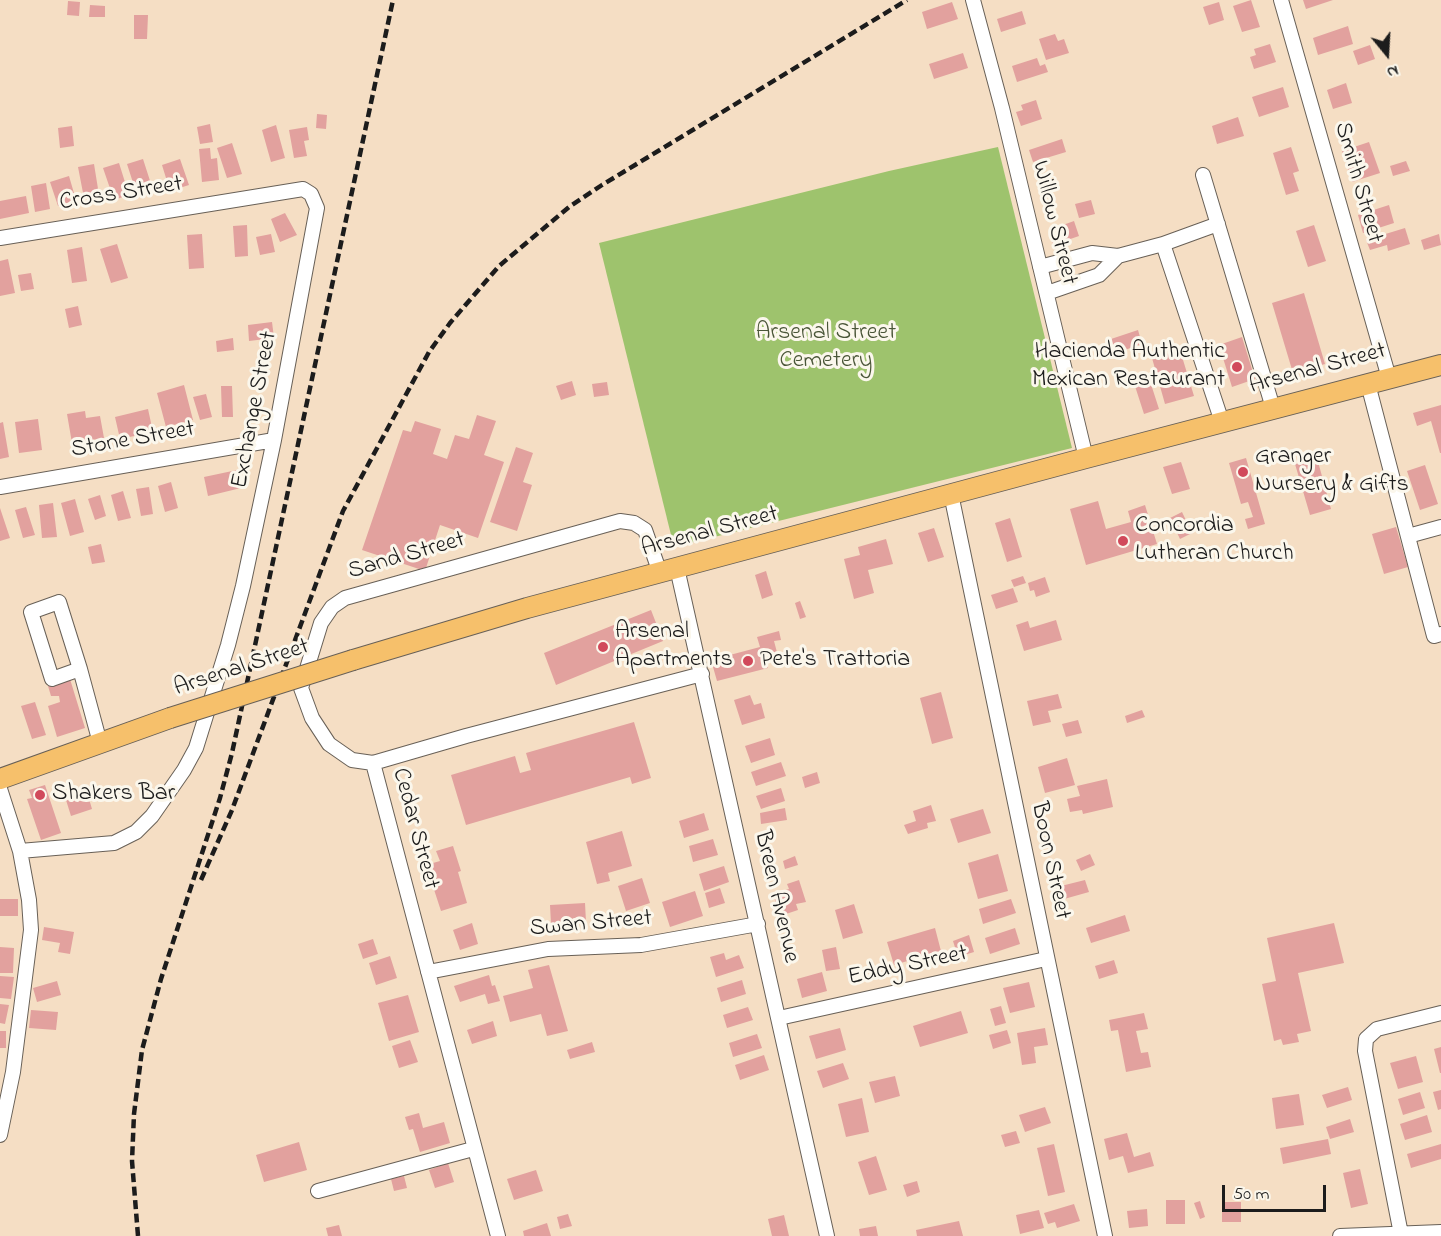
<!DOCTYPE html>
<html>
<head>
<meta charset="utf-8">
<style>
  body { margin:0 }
  #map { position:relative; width:1441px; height:1236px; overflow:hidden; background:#f5dec4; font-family:"Indie Flower",sans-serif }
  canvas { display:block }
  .north { position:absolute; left:1357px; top:24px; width:60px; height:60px; -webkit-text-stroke:4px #fbf7ec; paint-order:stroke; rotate:162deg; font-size:16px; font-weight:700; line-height:24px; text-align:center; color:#1c1c1c }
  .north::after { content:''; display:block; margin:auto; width:21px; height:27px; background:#1c1c1c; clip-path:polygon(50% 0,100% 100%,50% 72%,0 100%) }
  .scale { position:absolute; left:1222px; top:1185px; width:104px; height:27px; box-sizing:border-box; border:3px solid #1c1c1c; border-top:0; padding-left:8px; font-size:18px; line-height:21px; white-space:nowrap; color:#1c1c1c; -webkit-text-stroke:4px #fbf7ec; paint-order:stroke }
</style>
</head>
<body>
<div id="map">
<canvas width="1441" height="1236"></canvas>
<div class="north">N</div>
<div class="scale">50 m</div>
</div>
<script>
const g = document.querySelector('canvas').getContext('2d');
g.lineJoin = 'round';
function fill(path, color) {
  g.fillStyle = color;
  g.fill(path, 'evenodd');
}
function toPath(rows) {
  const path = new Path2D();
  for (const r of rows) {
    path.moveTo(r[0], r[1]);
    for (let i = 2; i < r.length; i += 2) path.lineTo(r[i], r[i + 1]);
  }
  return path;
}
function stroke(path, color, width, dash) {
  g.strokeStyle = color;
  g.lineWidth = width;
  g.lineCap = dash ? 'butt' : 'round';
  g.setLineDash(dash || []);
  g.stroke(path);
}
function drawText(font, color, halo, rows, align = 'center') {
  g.font = font + ' "Indie Flower",sans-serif';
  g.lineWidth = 6;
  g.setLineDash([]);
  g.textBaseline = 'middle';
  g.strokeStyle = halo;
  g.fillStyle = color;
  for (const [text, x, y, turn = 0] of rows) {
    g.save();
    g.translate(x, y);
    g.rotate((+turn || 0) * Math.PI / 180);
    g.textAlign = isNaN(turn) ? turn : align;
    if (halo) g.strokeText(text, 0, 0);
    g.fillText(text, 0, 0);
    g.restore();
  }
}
fill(toPath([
  [998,147,1072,448,674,547,599,243,889,171]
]), '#9ec36d');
fill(toPath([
  [1251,0,1260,27,1242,32,1233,6],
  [1303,0,1333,0,1306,9],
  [68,1,80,2,79,16,67,15],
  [952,2,958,19,927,29,922,12],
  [1219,2,1224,20,1209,25,1203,7],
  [90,5,105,6,105,17,89,17],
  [1022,11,1026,24,1001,32,997,19],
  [134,15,148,15,147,39,134,39],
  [1348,26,1353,44,1318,55,1313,38],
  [1055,34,1058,41,1064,39,1069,53,1046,60,1039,39],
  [1270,44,1276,62,1254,69,1250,57,1256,55,1254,49],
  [1370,45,1375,59,1358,65,1353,51],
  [963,53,968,68,934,79,929,64],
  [1037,58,1040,66,1045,64,1048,72,1017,82,1012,66],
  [1346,83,1352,103,1333,109,1327,90],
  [1283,87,1289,107,1259,117,1252,97],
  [1036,100,1042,119,1021,126,1016,112,1023,110,1021,105],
  [317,114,327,115,326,129,316,128],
  [1238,117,1244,136,1217,144,1212,126],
  [210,124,213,142,200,144,197,127],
  [276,125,285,158,271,162,262,130],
  [72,126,74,146,60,148,58,128],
  [307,127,309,140,304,141,307,156,294,158,289,130],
  [1062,139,1066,152,1033,162,1029,150],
  [1369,142,1380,173,1352,182,1342,151],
  [232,143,242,174,227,178,217,148],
  [1291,147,1299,171,1293,173,1299,191,1286,195,1273,153],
  [210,148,211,159,217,158,219,180,202,182,199,149],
  [143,159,152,187,136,192,127,164],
  [180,159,189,185,170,191,162,165],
  [1406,161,1410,171,1393,176,1390,166],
  [119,163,129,195,114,200,103,168],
  [94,164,99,195,84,198,78,167],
  [69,176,76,200,58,206,50,182],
  [46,183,50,209,35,212,31,186],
  [26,196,29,213,0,219,0,201],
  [1091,200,1095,214,1079,218,1075,204],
  [1389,205,1394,223,1363,233,1358,215],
  [285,213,297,235,280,242,271,219],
  [1074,221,1079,236,1053,245,1049,230],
  [247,225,248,256,235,257,233,226],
  [1314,225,1326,261,1308,267,1296,231],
  [1405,228,1410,244,1388,251,1387,245,1370,250,1366,240],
  [202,234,204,268,189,269,187,235],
  [271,234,275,252,260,255,256,237],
  [1439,234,1441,245,1424,250,1421,240],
  [117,244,128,278,111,283,100,249],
  [82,247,87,281,72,283,67,250],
  [8,259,15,293,0,296,0,261],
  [31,273,34,289,21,291,18,275],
  [1304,293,1325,364,1293,373,1272,303],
  [78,306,82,325,69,328,65,309],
  [272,322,274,338,249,341,248,325],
  [1138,330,1142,344,1116,353,1111,339],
  [1242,337,1255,379,1232,387,1219,345],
  [233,338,234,350,217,352,216,341],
  [1180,350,1194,396,1165,404,1152,358],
  [1149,378,1159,409,1144,414,1134,383],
  [572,381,576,395,561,400,556,386],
  [607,382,609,395,594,397,592,384],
  [184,385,193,420,166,427,157,393],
  [221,386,232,386,233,417,222,417],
  [206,394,212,417,200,420,193,397],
  [1441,405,1441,453,1440,453,1431,421,1417,426,1413,413],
  [148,409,153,432,120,439,115,417],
  [85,411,86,418,100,416,104,438,72,443,67,414],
  [477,415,496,421,484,455,504,462,478,538,440,525,425,571,362,550,403,430,411,432,415,421,441,429,433,454,447,459,455,435,469,439],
  [38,419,42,450,19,453,15,422],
  [3,422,9,457,0,459,0,423],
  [516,447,533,453,523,482,532,485,517,531,490,522],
  [1246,458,1265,524,1248,529,1245,519,1253,517,1248,502,1241,504,1229,463],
  [1317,458,1331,509,1310,515,1295,464],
  [1181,462,1190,489,1172,494,1163,467],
  [1425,465,1438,504,1420,510,1407,471],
  [237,470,241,488,208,496,204,477],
  [171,482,178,508,165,512,158,486],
  [149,487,153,514,141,516,136,489],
  [123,491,131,518,118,521,111,495],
  [100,495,106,516,95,520,88,499],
  [75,499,84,532,70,536,61,503],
  [1098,501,1106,529,1131,522,1128,511,1145,505,1157,544,1086,565,1070,509],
  [53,503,57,537,42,538,39,505],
  [26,507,35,535,23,538,15,510],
  [0,508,10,538,0,541],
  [1182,512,1192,533,1180,539,1170,518],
  [1010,518,1022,557,1007,562,995,523],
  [1396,527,1408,567,1384,574,1372,534],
  [934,528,944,557,928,562,918,533],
  [886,539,893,564,868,570,874,593,854,599,844,559,860,555,858,547],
  [101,544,105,562,92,564,88,547],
  [766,571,773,595,762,599,755,575],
  [1023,576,1026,583,1014,587,1011,580],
  [1045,577,1050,592,1036,597,1034,590,1030,591,1028,583],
  [1013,588,1018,602,996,609,991,595],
  [800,601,806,617,800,619,795,603],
  [651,610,663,641,556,685,544,653],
  [1056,620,1062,640,1024,651,1016,625,1028,621,1030,628],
  [779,631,781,640,774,641,779,660,767,663,768,668,717,681,711,660,760,647,757,637],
  [70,679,85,728,57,737,48,706,60,702,59,696,51,696,48,686],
  [941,692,953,738,932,744,920,698],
  [1058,694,1062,708,1048,711,1051,722,1033,726,1027,701],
  [750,695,754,705,761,703,765,718,742,725,734,700],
  [35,702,46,735,32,739,21,706],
  [1142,710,1145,717,1127,723,1125,716],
  [1078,720,1082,733,1066,737,1062,724],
  [634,722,651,778,632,784,630,777,466,825,451,775,515,756,520,773,531,770,526,753],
  [770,738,775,755,751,763,745,746],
  [1067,758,1075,785,1045,793,1038,767],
  [781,762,786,776,756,786,751,772],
  [817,772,820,783,805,788,802,777],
  [1107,779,1113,807,1083,814,1082,810,1070,812,1067,799,1080,796,1077,786],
  [45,785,61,833,41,840,27,799,32,798,29,790],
  [85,785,92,809,71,816,66,800,73,798,70,790],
  [781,788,785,801,761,809,756,796],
  [931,805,936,821,927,823,928,828,908,834,904,825,916,821,913,811],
  [785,808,787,820,761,824,760,813],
  [983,809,991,833,958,843,950,819],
  [704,813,709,830,684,838,679,821],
  [622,831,632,866,608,873,610,881,597,884,586,842],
  [713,839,718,855,693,862,689,846],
  [453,846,461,871,458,872,467,903,441,911,426,865,440,861,436,851],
  [998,854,1008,891,978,899,968,863],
  [1090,854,1095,865,1081,871,1076,860],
  [795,856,798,865,785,869,783,861],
  [724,866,729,882,704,891,699,874],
  [642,878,650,903,626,911,618,886],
  [799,880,806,902,796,904,798,910,780,916,773,894,789,889,787,884],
  [1085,880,1089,892,1057,901,1053,888],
  [720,888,725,903,709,908,705,893],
  [695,891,703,916,670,927,662,902],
  [0,899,18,899,18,916,0,916],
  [1011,899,1016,913,983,924,979,909],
  [585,903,586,922,551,924,550,905],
  [854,904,863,933,843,939,835,910],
  [1125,915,1130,931,1091,943,1086,928],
  [472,923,478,944,460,950,453,930],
  [1334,923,1344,963,1298,973,1311,1031,1297,1034,1299,1042,1283,1045,1281,1039,1274,1041,1262,984,1276,981,1267,938],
  [44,927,74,932,70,954,58,952,60,943,42,940],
  [935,928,941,951,894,965,887,942],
  [1015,928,1020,944,990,954,985,938],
  [969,935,974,952,958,957,953,941],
  [373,939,378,954,363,959,358,944],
  [0,947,14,948,13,973,0,973],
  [836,947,840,969,826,971,822,950],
  [724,953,726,960,739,955,744,968,716,977,710,957],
  [390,956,397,978,376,985,369,963],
  [1114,960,1118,973,1099,979,1095,966],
  [549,965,568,1031,547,1036,541,1014,510,1022,503,996,533,988,528,970],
  [822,972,827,991,802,998,797,979],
  [489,975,492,986,495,985,500,1001,488,1004,485,994,460,1002,454,986],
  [0,976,14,977,11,999,0,998],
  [742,980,746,994,721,1002,717,988],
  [57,981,61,995,37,1002,33,988],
  [1029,982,1035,1007,1010,1013,1003,988],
  [408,995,419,1032,389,1041,378,1003],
  [0,1004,9,1005,5,1024,0,1023],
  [1001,1006,1006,1023,995,1026,990,1009],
  [748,1007,753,1020,727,1028,723,1015],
  [31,1010,58,1012,56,1030,29,1028],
  [961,1011,968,1033,920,1047,913,1026],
  [1144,1013,1148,1029,1136,1031,1141,1053,1148,1052,1151,1067,1126,1072,1118,1030,1111,1031,1109,1020],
  [493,1021,497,1036,472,1044,467,1030],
  [840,1028,846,1050,816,1059,809,1036],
  [1045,1028,1048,1045,1034,1047,1036,1063,1022,1065,1017,1033],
  [1007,1030,1011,1043,993,1049,989,1035],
  [0,1031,6,1031,6,1048,0,1048],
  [757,1034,762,1048,733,1057,729,1043],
  [410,1040,418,1062,399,1068,392,1046],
  [592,1042,595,1052,570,1059,567,1050],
  [1441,1047,1441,1073,1440,1073,1434,1049],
  [764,1055,769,1070,740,1080,735,1065],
  [1416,1056,1423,1082,1398,1089,1390,1063],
  [843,1063,849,1079,823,1088,817,1071],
  [895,1076,900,1096,875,1103,869,1082],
  [1348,1087,1352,1100,1327,1108,1322,1095],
  [1441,1090,1441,1109,1438,1110,1433,1092],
  [1420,1092,1425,1108,1403,1115,1398,1099],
  [1299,1094,1304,1125,1276,1129,1272,1098],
  [862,1098,869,1132,846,1137,838,1104],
  [1045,1107,1051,1123,1025,1132,1019,1115],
  [419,1113,423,1128,444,1122,450,1143,420,1152,413,1129,409,1130,405,1117],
  [1427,1115,1432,1132,1405,1140,1400,1124],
  [1350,1119,1354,1132,1330,1139,1326,1127],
  [1016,1131,1020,1143,1005,1147,1001,1135],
  [1127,1133,1134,1157,1150,1152,1154,1166,1128,1173,1123,1156,1109,1160,1104,1139],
  [1328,1139,1331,1154,1283,1164,1280,1148],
  [299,1142,307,1170,264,1182,256,1155],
  [1054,1144,1065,1192,1048,1196,1037,1148],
  [1441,1144,1441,1159,1411,1168,1407,1154],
  [876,1156,887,1190,869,1195,858,1162],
  [448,1163,454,1182,435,1188,429,1170],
  [1360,1169,1368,1204,1351,1208,1343,1173],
  [536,1170,543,1191,514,1200,507,1179],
  [404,1176,407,1188,394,1191,391,1179],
  [917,1181,920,1192,907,1197,903,1185],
  [1166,1200,1185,1200,1185,1224,1166,1224],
  [1200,1201,1205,1217,1200,1219,1194,1203],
  [1222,1202,1241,1202,1241,1222,1222,1222],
  [1074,1204,1080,1221,1057,1228,1055,1222,1048,1224,1044,1213],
  [1147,1209,1148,1226,1129,1228,1127,1211],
  [1039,1210,1044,1228,1020,1234,1016,1215],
  [568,1214,572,1226,560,1229,557,1217],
  [784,1215,789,1236,772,1236,768,1219],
  [959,1221,963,1236,917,1236,916,1230],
  [547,1223,551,1236,524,1236,523,1231],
  [339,1225,342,1236,328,1236,326,1228],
  [876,1226,878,1236,860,1236,859,1229]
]), '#e2a19e');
const minor = toPath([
  [973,0,1002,108,1086,458],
  [1281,0,1389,378],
  [1203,175,1273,408],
  [0,238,303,189,311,194,317,208,274,440,243,586,228,645,196,748,184,770,152,816,136,832,114,843,20,851],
  [1163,244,1218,224],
  [1040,267,1092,253,1118,256,1163,244,1222,422],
  [1047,293,1099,275,1118,256],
  [1368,384,1434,636,1441,634],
  [0,487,274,440],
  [951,494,1105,1236],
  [1408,536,1441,527],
  [677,568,827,1236],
  [660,573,645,530,634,523,620,521,345,598,332,607,321,623,301,688,312,718,329,744,352,760,373,763,466,736,702,674],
  [80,669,59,602,31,612,52,679,80,669,100,743],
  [373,763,498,1236],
  [0,789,20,851,29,900,31,930,13,1072,0,1135],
  [428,972,548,949,641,945,758,924],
  [779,1018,1046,959],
  [318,1191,473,1149],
  [1401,1234,1365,1051,1366,1039,1377,1029,1441,1013],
  [1340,1236,1441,1232]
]);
const highway = toPath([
  [353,660,527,608,1086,458,1441,365],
  [0,779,170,718]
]);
stroke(minor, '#686057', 16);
stroke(highway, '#686057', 22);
stroke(minor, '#fff', 14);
stroke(highway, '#f6c06b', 20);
stroke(toPath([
  [201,880,232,810,343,511,429,352,450,323,499,266,569,207,602,185,907,0],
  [138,1236,132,1161,134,1114,142,1050,161,979,220,798,232,753,393,0]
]), '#1c1c1c', 4.5, [9, 4.5]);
const highwayBridge = toPath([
  [170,718,353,660]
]);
stroke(highwayBridge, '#686057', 22, []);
stroke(highwayBridge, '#f6c06b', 20);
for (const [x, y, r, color] of [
  [1237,367,6,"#d1495b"],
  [1243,472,6,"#d1495b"],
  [1123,541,6,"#d1495b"],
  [603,647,6,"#d1495b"],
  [748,661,6,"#d1495b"],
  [40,795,6,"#d1495b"]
]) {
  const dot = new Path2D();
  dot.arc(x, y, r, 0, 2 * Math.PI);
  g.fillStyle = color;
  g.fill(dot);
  stroke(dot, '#fbf7ec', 2);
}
drawText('24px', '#1c1c1c', '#fbf7ec', [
  ["Smith Street",1357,183,74],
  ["Cross Street",121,195,-9],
  ["Willow Street",1053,223,76],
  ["Arsenal Street",1318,370,-15],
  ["Exchange Street",256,410,-79],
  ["Stone Street",133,441,-10],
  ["Arsenal Street",710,533,-15],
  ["Sand Street",407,557,-16],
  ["Arsenal Street",242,669,-18],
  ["Cedar Street",414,829,75],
  ["Boon Street",1049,861,78],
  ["Breen Avenue",775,897,77],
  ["Swan Street",591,925,-5],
  ["Eddy Street",908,967,-12]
]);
drawText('24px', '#4a5638', '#fbf7ec', [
  ["Arsenal Street",826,334],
  ["Cemetery",826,362]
]);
drawText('24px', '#1c1c1c', '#fbf7ec', [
  ["Hacienda Authentic",1225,353,"right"],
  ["Mexican Restaurant",1225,381,"right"],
  ["Granger",1255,458],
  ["Nursery & Gifts",1255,486],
  ["Concordia",1135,527],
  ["Lutheran Church",1135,555],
  ["Arsenal",615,633],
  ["Apartments",615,661],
  ["Pete's Trattoria",760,661],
  ["Shakers Bar",52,795]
], 'left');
</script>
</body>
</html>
